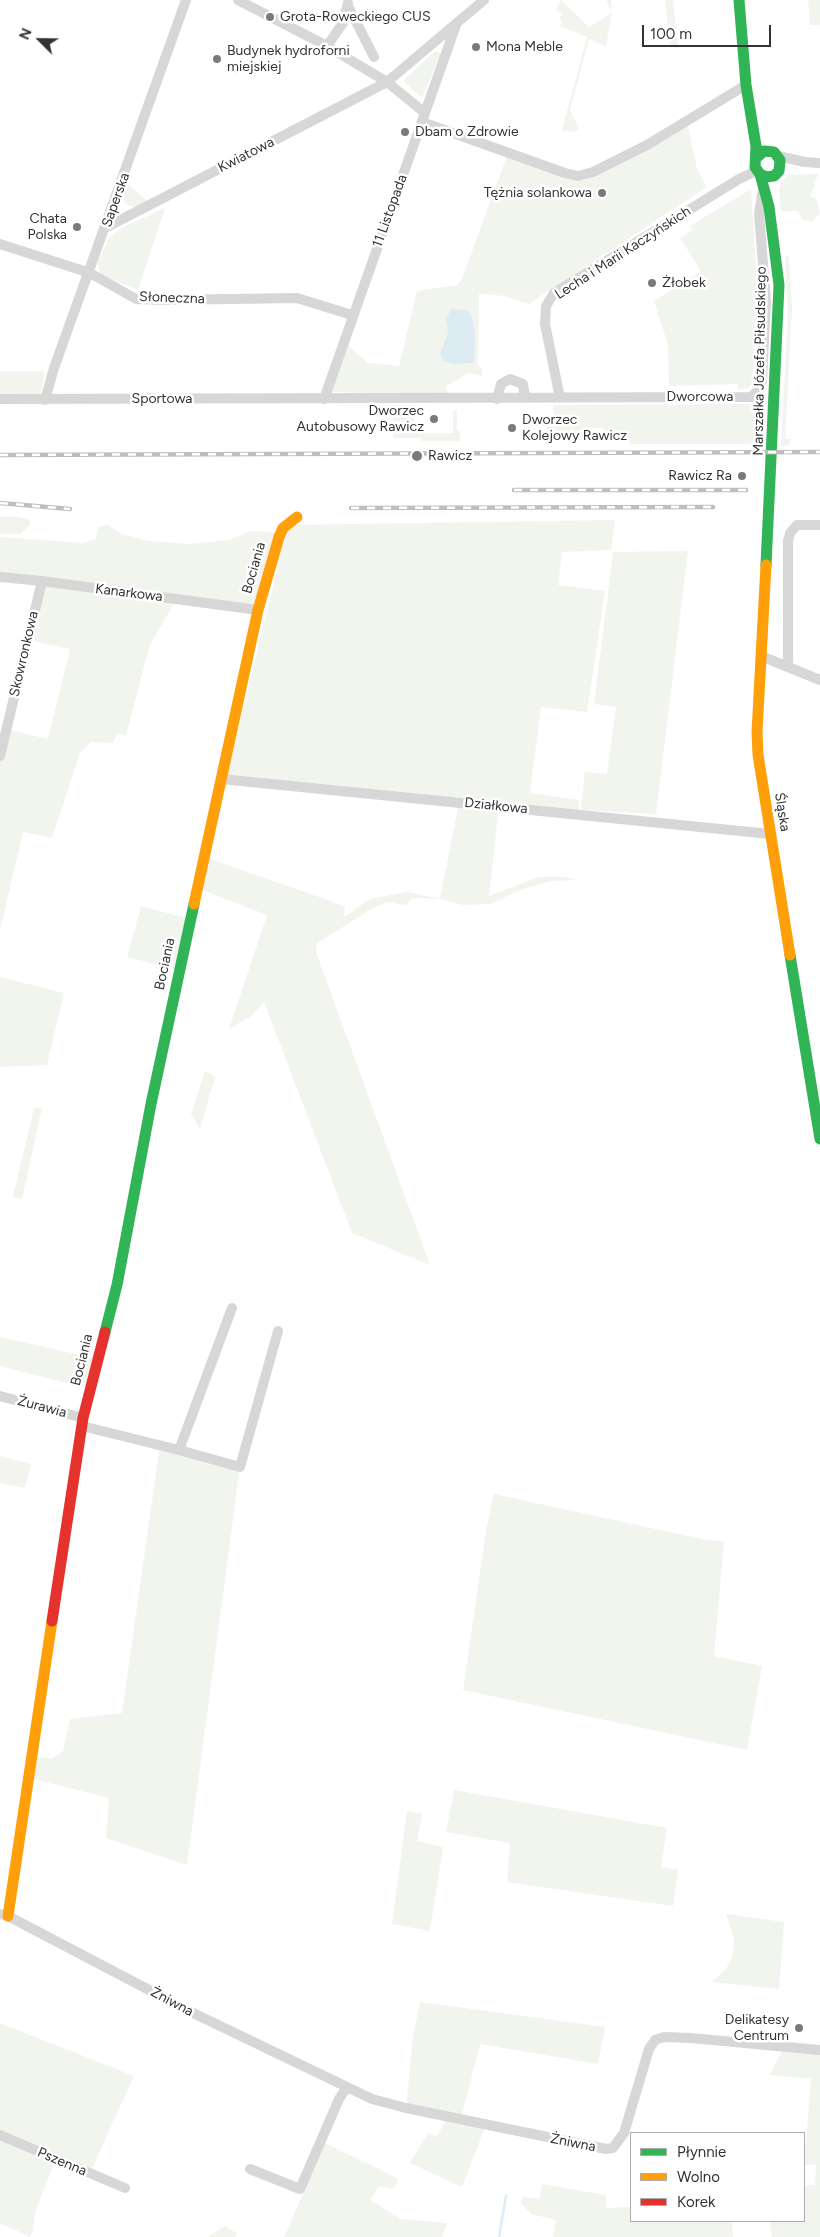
<!DOCTYPE html>
<html>
<head>
<meta charset="utf-8">
<style>
  body { margin:0 }
  #map { position:relative; width:820px; height:2237px; overflow:hidden; background:#fff; font-family:Figtree,sans-serif }
  canvas { display:block }
  .legend { position:absolute; left:630px; top:2132px; width:175px; height:90px; box-sizing:border-box; background:#fff; border:1px solid #adadad; margin:0; padding:6px 9px; list-style:none; font-size:15px; color:#333 }
  .legend li { display:flex; align-items:center; gap:10px; height:25px }
  .legend b { width:25px; border:1px solid #adadad }
  .north { position:absolute; left:15px; top:15px; width:50px; height:50px; -webkit-text-stroke:4px #fff; paint-order:stroke; rotate:293deg; font-size:14px; font-weight:700; line-height:20px; text-align:center; color:#333 }
  .north::after { content:''; display:block; margin:auto; width:18px; height:22px; background:#333; clip-path:polygon(50% 0,100% 100%,50% 72%,0 100%) }
  .scale { position:absolute; left:642px; top:25px; width:129px; height:22px; box-sizing:border-box; border:2px solid #333; border-top:0; padding-left:6px; font-size:15px; line-height:18px; white-space:nowrap; color:#333; -webkit-text-stroke:4px #fff; paint-order:stroke }
</style>
</head>
<body>
<div id="map">
<canvas width="820" height="2237"></canvas>
<ul class="legend">
<li><b style="height:6px;background:#30b455"></b>Płynnie</li>
<li><b style="height:6px;background:#ff9f0a"></b>Wolno</li>
<li><b style="height:6px;background:#e5322d"></b>Korek</li>
</ul>
<div class="north">N</div>
<div class="scale">100 m</div>
</div>
<script>
const g = document.querySelector('canvas').getContext('2d');
g.lineJoin = 'round';
function fill(path, color) {
  g.fillStyle = color;
  g.fill(path, 'evenodd');
}
function toPath(rows) {
  const path = new Path2D();
  for (const r of rows) {
    if (r.length === 3) {
      path.moveTo(r[0] + r[2], r[1]);
      path.arc(r[0], r[1], r[2], 0, 2 * Math.PI);
      continue;
    }
    path.moveTo(r[0], r[1]);
    for (let i = 2; i < r.length; i += 2) path.lineTo(r[i], r[i + 1]);
  }
  return path;
}
function stroke(path, color, width, dash) {
  g.strokeStyle = color;
  g.lineWidth = width;
  g.lineCap = dash ? 'butt' : 'round';
  g.setLineDash(dash || []);
  g.stroke(path);
}
function drawText(font, color, halo, rows, align = 'center') {
  g.font = font + ' Figtree,sans-serif';
  g.lineWidth = 5;
  g.setLineDash([]);
  g.textBaseline = 'middle';
  g.strokeStyle = halo;
  g.fillStyle = color;
  for (const [text, x, y, turn = 0] of rows) {
    g.save();
    g.translate(x, y);
    g.rotate((+turn || 0) * Math.PI / 180);
    g.textAlign = isNaN(turn) ? turn : align;
    if (halo) g.strokeText(text, 0, 0);
    g.fillText(text, 0, 0);
    g.restore();
  }
}
fill(toPath([
  [561,0,589,27,612,13,606,0,611,0,612,13,606,46,589,39,570,110,579,129,574,132,562,130,587,37,560,26,562,22,559,18,562,15,560,12,556,10],
  [665,0,673,0,678,48,670,47],
  [808,0,820,0,820,25,810,25],
  [435,51,440,53,440,55,422,98,403,81],
  [687,121,697,169,707,187,529,304,505,296,479,294,478,366,482,369,482,376,468,373,445,387,449,395,332,392,328,386,343,341,368,363,399,366,417,291,457,285,462,279,508,153,578,176],
  [471,313,475,334,440,354,448,332,446,320],
  [818,174,810,197,817,199,820,213,812,222,802,219,797,211,781,211,779,191,781,182,789,175],
  [123,179,151,205,135,207,128,205,124,201],
  [751,189,758,296,752,383,748,388,738,390,738,384,669,386,668,345,654,301,701,271,680,238,692,231,690,226],
  [165,208,138,290,102,275,99,270,98,261,110,237,123,227],
  [785,255,789,257,792,308,785,439,791,439,789,445,781,447,788,310],
  [0,371,42,371,45,374,40,395,0,396],
  [748,404,755,407,761,413,762,419,758,422,758,429,760,434,760,444,630,444,630,440,605,440,604,428,589,428,589,434,594,434,594,440,578,440,577,436,547,436,547,422,554,422,553,405],
  [393,405,414,405,414,433,453,433,453,410,457,410,457,430,460,431,460,441,421,441,421,438,393,438],
  [0,517,19,517,29,520,30,525,20,534,0,534],
  [615,520,611,550,562,552,558,585,605,591,587,712,541,707,530,793,579,800,578,814,499,806,489,896,539,877,566,877,577,880,551,881,520,890,491,904,463,905,441,899,413,898,405,905,388,902,373,908,316,944,317,955,430,1265,352,1233,264,1002,250,1017,229,1029,267,915,197,888,204,857,345,906,344,917,370,899,407,892,440,899,459,802,221,779,230,763,279,563,258,610,181,596,173,605,150,645,126,735,117,734,113,743,91,742,80,753,52,838,23,832,0,930,0,756,6,729,48,739,70,649,28,640,42,581,0,577,0,537,83,543,96,539,98,527,108,525,122,534,148,541,189,544,230,540,251,531,274,532,289,525],
  [688,551,656,814,581,810,585,772,607,774,616,707,594,704,613,552],
  [141,906,190,919,179,970,127,957],
  [0,977,64,993,47,1065,0,1067],
  [205,1071,215,1077,200,1129,191,1114],
  [34,1108,42,1108,22,1199,13,1197],
  [0,1337,98,1359,91,1389,0,1366],
  [160,1445,240,1467,187,1865,106,1838,109,1798,29,1778,33,1757,52,1759,63,1751,70,1719,122,1713],
  [0,1456,31,1464,25,1488,0,1483],
  [494,1494,702,1539,724,1542,714,1656,762,1666,747,1750,463,1690,486,1531],
  [454,1790,667,1828,661,1867,678,1870,673,1906,507,1882,510,1843,446,1832],
  [407,1811,422,1814,417,1841,443,1847,430,1931,392,1924],
  [726,1914,784,1922,779,1989,712,1982,726,1969,733,1955,734,1938],
  [420,2002,605,2027,598,2064,480,2044,461,2119,486,2125,462,2187,410,2163,428,2133,437,2136,448,2117,406,2108,413,2036],
  [0,2023,134,2076,90,2173,59,2160,54,2164,35,2212,33,2231,30,2237,0,2223],
  [784,2047,820,2050,820,2237,772,2237,769,2221,804,2221,804,2185,815,2185,816,2165,804,2165,811,2079,770,2075],
  [325,2143,399,2179,393,2189,379,2186,370,2200,401,2219,447,2223,442,2237,284,2237],
  [542,2184,606,2195,606,2208,630,2207,631,2205,631,2221,732,2221,733,2237,553,2237,556,2220,531,2214,521,2203,522,2197,539,2199],
  [225,2226,237,2233,235,2237,207,2237]
]), '#f1f5ed');
fill(toPath([
  [236,68,6],
  [451,309,465,310,471,313,475,334,474,363,455,364,443,361,440,354,448,332,446,320]
]), '#ddebf3');
stroke(toPath([
  [499,2237,506,2196]
]), '#ddebf3', 2.5);
stroke(toPath([
  [238,0,327,46,387,82,425,113],
  [348,6,374,57],
  [327,46,343,23,348,3],
  [422,122,565,173,578,176,593,172,647,145,746,85],
  [778,156,805,162,820,163],
  [105,228,387,82,484,0],
  [0,244,90,273,136,299,166,300,297,298,352,315],
  [560,398,545,324,546,306,554,293,739,179,756,171],
  [0,399,751,397,760,389,762,381,766,301,759,214,763,189],
  [324,399,456,25],
  [497,399,501,384,510,379,523,384,525,398],
  [45,400,54,368,186,0],
  [0,577,42,581,258,610],
  [761,656,820,680],
  [788,667,788,541,790,533,797,525,820,525],
  [0,756,42,581],
  [221,779,770,834],
  [0,1396,83,1418],
  [82,1426,179,1450,232,1308],
  [179,1450,240,1467,278,1331],
  [0,1914,8,1916,191,2012,372,2099,406,2108,606,2149,613,2148,624,2133,649,2049,655,2040,664,2037,691,2038,820,2050],
  [0,2135,125,2188],
  [250,2169,300,2189,339,2099,347,2087]
]), '#d7d7d7', 10);
stroke(toPath([
  [739,0,746,85,756,146,755,167,760,174,766,177,774,176,779,171,780,160,774,152,764,151,756,158],
  [760,174,769,207,779,285,766,565],
  [790,955,820,1139],
  [105,1332,117,1285,151,1104,194,904]
]), '#30b455', 11);
stroke(toPath([
  [766,565,757,732,758,755,790,955],
  [194,904,258,610,279,537,283,528,297,517],
  [8,1916,52,1621]
]), '#ff9f0a', 11);
stroke(toPath([
  [52,1621,83,1418,105,1332]
]), '#e5322d', 11);
const rail = toPath([
  [0,455,820,452],
  [514,490,746,490],
  [0,503,70,509],
  [351,508,713,507]
]);
stroke(rail, '#bebebe', 4.5);
stroke(rail, '#fff', 2.5, [8]);
for (const [x, y, r, color] of [
  [270,17,5,"#7a7a7a"],
  [476,47,5,"#7a7a7a"],
  [217,59,5,"#7a7a7a"],
  [405,132,5,"#7a7a7a"],
  [602,193,5,"#7a7a7a"],
  [77,227,5,"#7a7a7a"],
  [652,283,5,"#7a7a7a"],
  [434,419,5,"#7a7a7a"],
  [512,428,5,"#7a7a7a"],
  [417,456,6,"#7a7a7a"],
  [742,476,5,"#7a7a7a"],
  [799,2028,5,"#7a7a7a"]
]) {
  const dot = new Path2D();
  dot.arc(x, y, r, 0, 2 * Math.PI);
  g.fillStyle = color;
  g.fill(dot);
  stroke(dot, '#fff', 2);
}
drawText('14px', '#333', '#fff', [
  ["Grota-Roweckiego CUS",280,17],
  ["Mona Meble",486,47],
  ["Budynek hydroforni",227,51],
  ["miejskiej",227,67],
  ["Dbam o Zdrowie",415,132],
  ["Tężnia solankowa",592,193,"right"],
  ["Chata",67,219,"right"],
  ["Polska",67,235,"right"],
  ["Żłobek",662,283],
  ["Dworzec",424,411,"right"],
  ["Autobusowy Rawicz",424,427,"right"],
  ["Dworzec",522,420],
  ["Kolejowy Rawicz",522,436],
  ["Rawicz",428,456],
  ["Rawicz Ra",732,476,"right"],
  ["Delikatesy",789,2020,"right"],
  ["Centrum",789,2036,"right"]
], 'left');
drawText('14px', '#333', '#fff', [
  ["Kwiatowa",246,155,-27],
  ["Saperska",116,200,-70],
  ["11 Listopada",390,211,-70],
  ["Lecha i Marii Kaczyńskich",623,253,-33],
  ["Słoneczna",172,298,2],
  ["Marszałka Józefa Piłsudskiego",760,361,-89],
  ["Dworcowa",700,397],
  ["Sportowa",162,399],
  ["Bociania",254,568,-74],
  ["Kanarkowa",129,593,7],
  ["Skowronkowa",24,654,-77],
  ["Działkowa",496,806,6],
  ["Śląska",782,812,81],
  ["Bociania",165,964,-78],
  ["Bociania",82,1360,-76],
  ["Żurawia",42,1407,15],
  ["Żniwna",172,2002,28],
  ["Żniwna",573,2143,11],
  ["Pszenna",62,2162,23]
]);
</script>
</body>
</html>
